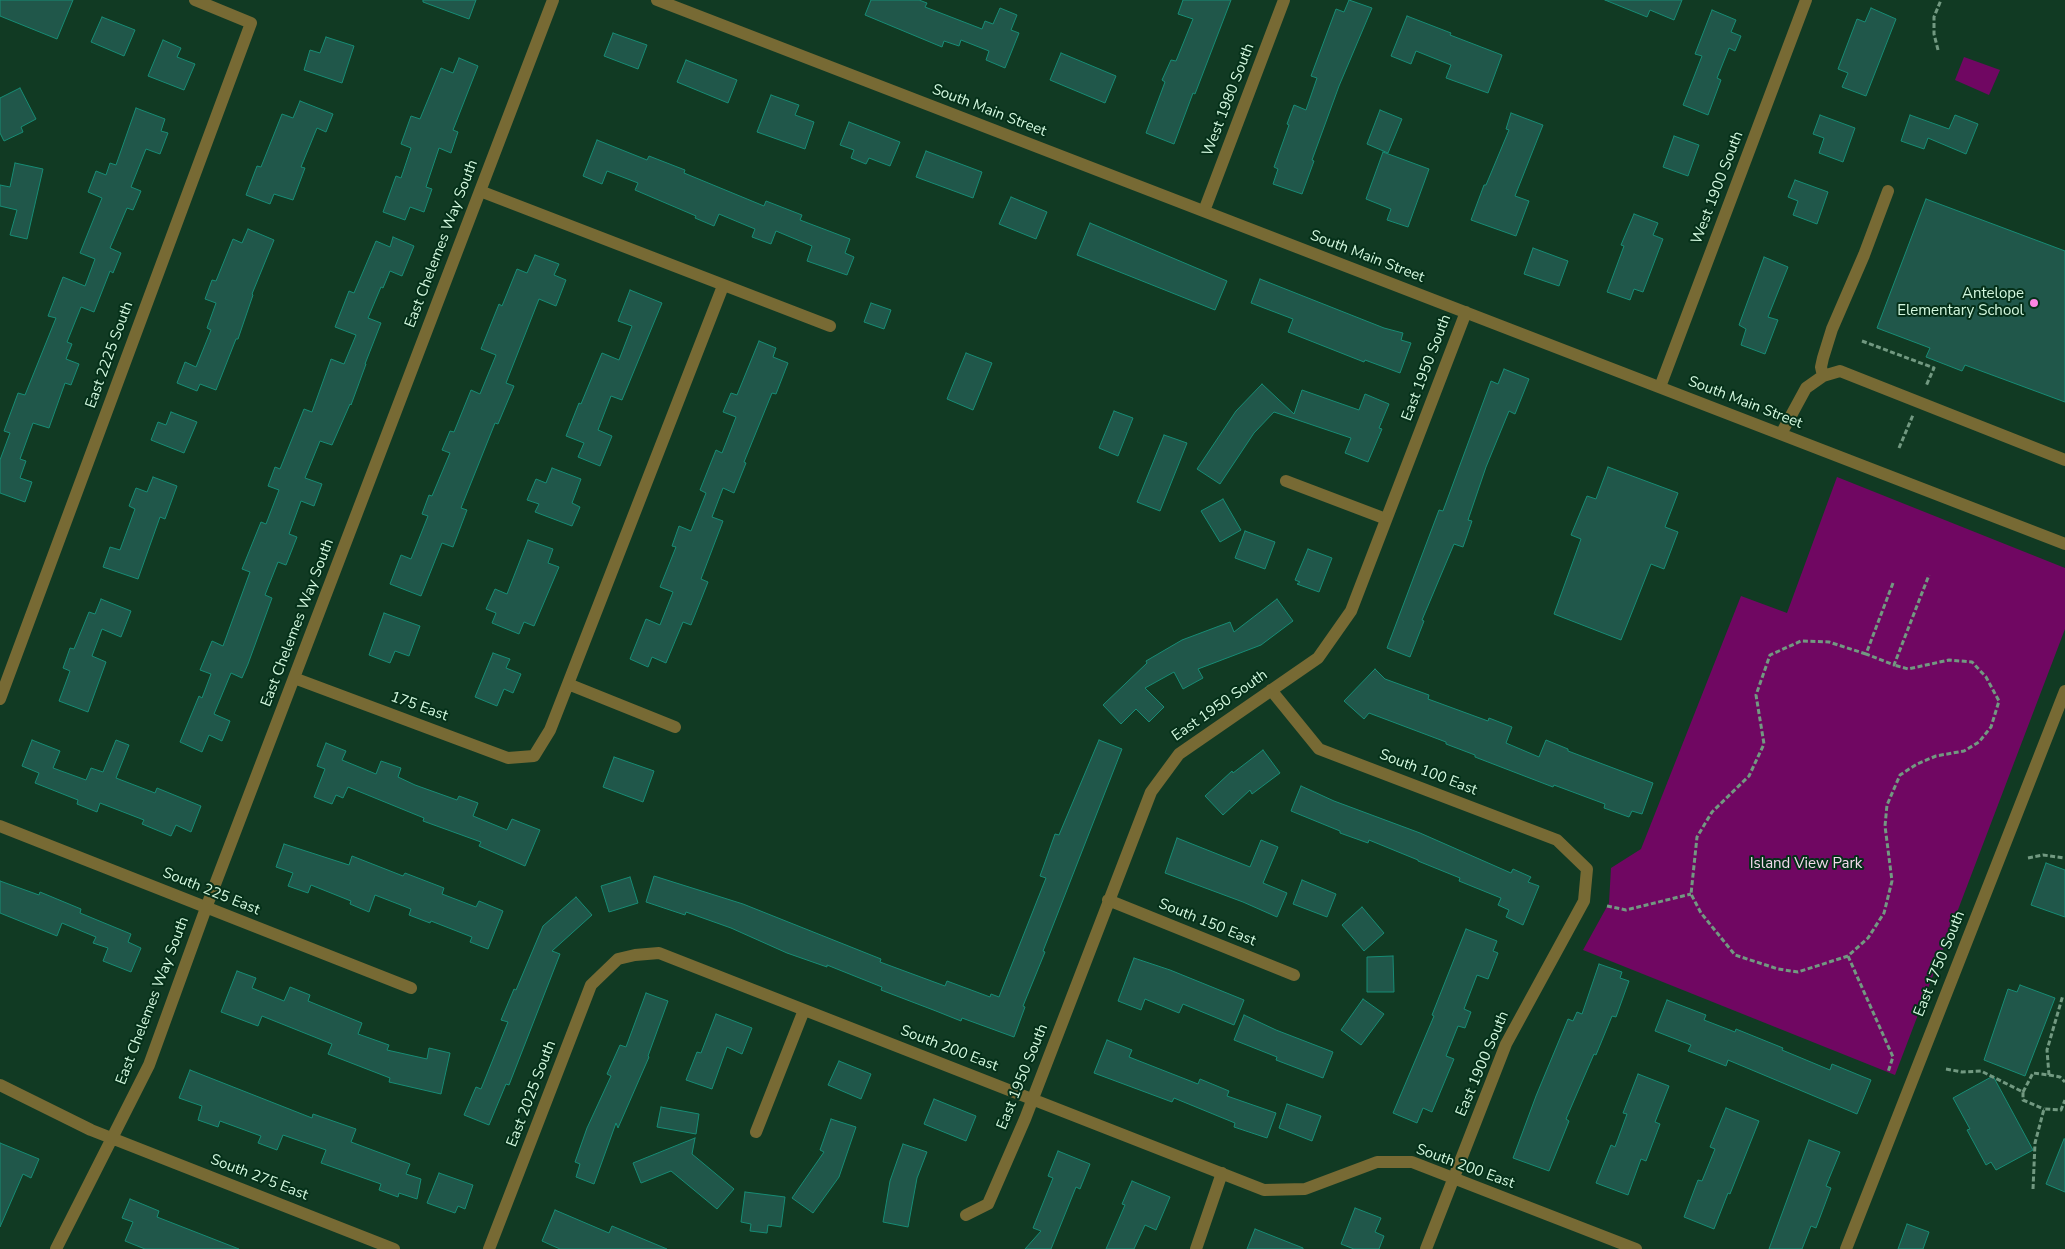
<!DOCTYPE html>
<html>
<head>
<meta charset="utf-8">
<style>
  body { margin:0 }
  canvas { display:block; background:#113a23 }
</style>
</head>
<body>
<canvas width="2065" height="1249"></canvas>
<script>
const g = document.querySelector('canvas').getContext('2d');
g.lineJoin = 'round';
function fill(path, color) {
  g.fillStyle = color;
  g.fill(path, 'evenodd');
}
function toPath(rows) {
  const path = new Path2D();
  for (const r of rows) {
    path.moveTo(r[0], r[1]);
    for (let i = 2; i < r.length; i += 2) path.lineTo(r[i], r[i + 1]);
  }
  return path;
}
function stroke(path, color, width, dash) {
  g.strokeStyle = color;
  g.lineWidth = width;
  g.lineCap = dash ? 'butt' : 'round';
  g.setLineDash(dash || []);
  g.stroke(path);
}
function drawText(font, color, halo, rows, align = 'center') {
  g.font = font + ' "Nunito Sans",sans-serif';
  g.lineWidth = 4;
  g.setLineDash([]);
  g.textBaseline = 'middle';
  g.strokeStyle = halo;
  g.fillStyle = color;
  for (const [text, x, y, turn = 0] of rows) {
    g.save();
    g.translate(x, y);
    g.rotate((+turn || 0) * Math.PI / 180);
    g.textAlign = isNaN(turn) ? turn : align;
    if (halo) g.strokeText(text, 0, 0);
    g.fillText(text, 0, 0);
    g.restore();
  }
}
fill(toPath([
  [1964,57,2000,70,1989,95,1955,80],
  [1837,477,2065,568,2065,629,1895,1075,1583,950,1609,903,1611,868,1641,849,1741,596,1787,613]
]), '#700762');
const building = toPath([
  [0,0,73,0,57,39,0,16,0,0],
  [423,0,476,0,469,19,423,2,423,0],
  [871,0,919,0,927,3,925,7,982,29,985,21,993,24,1000,8,1017,15,1011,30,1019,33,1005,68,986,60,989,51,961,40,959,46,944,41,942,47,865,15,871,0],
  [1183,0,1231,0,1195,94,1193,93,1174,144,1146,133,1165,82,1162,80,1171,60,1176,61,1193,19,1178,14,1183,0],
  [1349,0,1372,8,1339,86,1312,160,1314,161,1302,194,1273,184,1278,169,1274,167,1289,125,1287,124,1294,105,1306,110,1317,78,1311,76,1336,9,1344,12,1349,0],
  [1605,0,1682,0,1674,20,1650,10,1647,17,1605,0],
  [1871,8,1896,19,1866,96,1842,87,1848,73,1838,69,1857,19,1865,22,1871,8],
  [1712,10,1736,20,1731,32,1741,36,1735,51,1729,48,1717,78,1721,80,1708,115,1683,105,1702,56,1695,54,1712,10],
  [1407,16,1451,33,1450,35,1502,55,1488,93,1446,78,1451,65,1416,51,1411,64,1391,56,1407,16],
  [102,17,135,30,124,56,91,42,102,17],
  [613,33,647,45,638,69,604,56,613,33],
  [326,37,354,46,342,83,304,70,310,50,320,53,326,37],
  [163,40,181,48,177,57,195,64,184,90,148,76,163,40],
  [1061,53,1116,76,1105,103,1050,80,1061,53],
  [459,58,478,66,453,130,458,132,451,153,439,148,426,187,432,189,424,212,410,207,405,220,383,212,396,176,401,178,411,148,401,144,411,116,420,119,441,68,453,73,459,58],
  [686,60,737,80,728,103,677,82,686,60],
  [20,88,36,119,21,127,23,132,4,141,0,133,0,98,20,88],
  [771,95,799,105,795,115,814,122,805,149,757,132,771,95],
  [300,101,333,114,326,132,317,128,301,167,305,168,293,200,274,194,270,204,246,195,257,166,261,167,282,114,293,118,300,101],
  [136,108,165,119,161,131,168,133,160,154,146,149,131,187,141,191,133,210,127,208,110,248,121,253,113,273,110,271,94,312,81,307,67,342,72,344,66,359,79,364,71,385,65,383,49,428,33,423,20,459,26,461,20,478,32,482,25,502,0,493,0,460,10,433,4,431,18,393,25,395,56,318,48,316,63,277,85,286,95,259,80,253,102,198,88,192,96,171,106,175,110,163,116,165,136,108],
  [1380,110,1402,119,1388,153,1367,144,1380,110],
  [1511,113,1543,125,1515,196,1529,201,1516,236,1471,220,1484,185,1486,185,1509,130,1506,129,1511,113],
  [1820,115,1855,128,1843,162,1819,153,1824,138,1813,134,1820,115],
  [1910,115,1949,129,1955,115,1978,124,1966,154,1928,138,1924,149,1901,141,1910,115],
  [849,122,900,142,890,166,869,158,866,164,851,158,854,150,840,145,849,122],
  [1674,136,1699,145,1688,176,1663,167,1674,136],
  [597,140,647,160,649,156,685,170,684,173,764,206,766,201,802,215,800,220,850,239,845,253,854,257,847,275,807,261,812,246,776,231,771,244,752,237,755,229,719,214,714,226,695,218,696,216,635,190,638,183,607,171,602,184,583,176,597,140],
  [926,151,982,172,973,198,916,177,926,151],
  [1383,152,1429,169,1408,227,1387,220,1391,209,1366,199,1383,152],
  [15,163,43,169,27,239,10,235,17,210,0,206,0,185,10,187,15,163],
  [1795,180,1828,192,1817,224,1793,215,1798,201,1788,197,1795,180],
  [1011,197,1047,212,1036,239,999,224,1011,197],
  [1926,199,2065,251,2065,402,1965,365,1962,371,1926,357,1930,348,1877,328,1926,199],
  [1634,214,1658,223,1653,235,1663,239,1643,292,1634,289,1630,300,1607,292,1624,246,1621,245,1634,214],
  [1090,223,1227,281,1215,310,1077,255,1090,223],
  [248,229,274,240,252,294,253,295,238,339,236,339,216,390,200,384,197,391,177,383,185,362,196,367,211,330,207,328,216,303,205,299,212,280,216,281,233,239,242,243,248,229],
  [393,237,414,246,402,276,390,271,383,288,381,287,368,318,381,323,365,364,366,364,351,405,350,404,332,445,320,441,305,478,322,484,314,506,301,501,289,534,297,537,286,565,278,562,265,595,272,598,248,664,242,678,231,673,214,714,230,721,222,741,209,735,202,752,180,742,199,696,202,698,211,674,200,670,212,641,223,646,250,572,242,569,261,522,266,524,279,490,268,486,275,467,280,469,304,409,312,412,331,359,344,364,356,335,335,327,349,291,354,293,376,241,390,247,393,237],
  [1533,248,1568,261,1559,286,1524,274,1533,248],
  [535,255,559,264,554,275,566,280,556,306,539,299,506,383,514,386,498,424,495,423,461,508,467,510,453,547,442,543,421,596,390,584,401,555,411,559,428,516,422,514,429,495,432,496,450,453,442,450,450,431,454,432,471,390,480,394,496,355,481,349,499,304,502,306,517,269,527,273,535,255],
  [1764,257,1788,267,1768,317,1778,320,1765,354,1741,345,1746,329,1739,325,1764,257],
  [1260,279,1384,328,1403,333,1401,340,1411,343,1400,373,1365,360,1364,362,1288,332,1293,319,1251,303,1260,279],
  [630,290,662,303,622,400,611,396,598,430,612,436,600,466,578,457,584,443,566,436,579,403,581,404,602,353,619,360,632,326,618,321,630,290],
  [871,303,891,310,884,329,864,322,871,303],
  [759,341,776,348,773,357,788,363,776,394,772,393,744,462,746,463,734,493,723,488,712,517,723,521,701,579,708,582,691,625,683,622,666,663,652,657,648,667,630,659,646,619,660,625,673,592,660,587,676,547,672,546,679,526,691,531,706,493,700,490,716,450,722,453,736,417,723,412,731,393,737,395,759,341],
  [966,353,992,363,973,410,947,399,966,353],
  [1504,369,1529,379,1515,414,1509,411,1486,467,1468,520,1472,521,1463,547,1454,544,1422,620,1424,621,1410,657,1387,648,1439,510,1443,511,1491,381,1498,384,1504,369],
  [1262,384,1294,414,1302,390,1359,410,1365,394,1389,404,1379,428,1382,429,1368,462,1345,453,1351,438,1274,412,1254,433,1220,484,1197,469,1236,411,1262,384],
  [1114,411,1133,418,1118,456,1099,448,1114,411],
  [171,412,197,422,184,453,151,440,158,422,166,425,171,412],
  [1164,435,1187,443,1160,511,1137,502,1164,435],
  [1608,467,1678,493,1665,527,1678,532,1664,569,1651,564,1621,640,1554,614,1581,539,1571,535,1587,496,1596,499,1608,467],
  [552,468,581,479,572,503,580,507,572,526,535,512,539,504,527,500,536,479,546,483,552,468],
  [153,477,177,486,165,519,160,517,138,579,103,567,110,547,120,550,135,509,129,506,136,488,147,492,153,477],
  [1223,499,1241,530,1220,542,1201,511,1223,499],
  [1245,531,1275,542,1265,569,1235,558,1245,531],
  [528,540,553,549,548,563,559,567,534,626,524,622,519,634,492,623,496,613,486,609,495,589,507,594,528,540],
  [1308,549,1332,558,1319,592,1297,584,1300,582,1295,580,1308,549],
  [101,599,131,611,121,637,102,629,92,656,106,662,88,712,59,701,70,671,63,668,70,648,74,649,89,612,95,614,101,599],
  [1277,599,1293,621,1261,645,1198,669,1203,678,1183,689,1174,672,1145,688,1164,707,1149,722,1136,709,1121,724,1103,705,1147,663,1146,661,1182,640,1230,622,1234,632,1277,599],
  [384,613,420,626,409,656,395,651,390,663,369,655,384,613],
  [493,653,510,659,506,668,521,674,513,693,504,689,497,706,475,697,493,653],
  [1375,669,1385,679,1429,695,1428,699,1488,721,1489,718,1512,727,1506,743,1539,757,1546,740,1568,749,1568,751,1653,783,1642,814,1632,811,1629,817,1604,808,1605,804,1554,785,1553,787,1475,757,1475,755,1446,744,1446,742,1369,713,1364,719,1344,701,1375,669],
  [32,740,60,751,53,768,86,780,91,768,103,772,116,740,129,745,116,778,155,793,157,788,201,806,191,832,176,825,171,836,142,824,144,820,100,803,97,812,77,804,78,800,35,783,39,773,22,766,32,740],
  [1099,740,1122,749,1043,951,1045,952,1023,1006,1025,1007,1014,1037,962,1018,961,1021,936,1011,881,990,882,987,827,965,827,967,787,953,731,928,686,912,685,915,646,902,654,876,743,904,881,959,880,962,945,986,947,981,990,997,991,994,999,997,1046,878,1040,876,1055,834,1059,835,1099,740],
  [326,743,346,751,342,760,376,774,381,761,401,768,398,777,415,785,457,800,459,796,478,803,473,816,507,830,512,819,540,830,525,866,479,846,481,842,423,821,424,818,348,787,343,798,336,795,332,804,314,797,325,769,317,766,326,743],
  [1263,750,1280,773,1252,794,1250,790,1223,815,1205,796,1232,771,1233,773,1263,750],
  [614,757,654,771,643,802,603,787,614,757],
  [1301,786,1334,801,1420,833,1511,873,1513,869,1531,877,1528,882,1539,886,1523,925,1506,917,1509,910,1498,905,1501,898,1459,881,1460,878,1418,861,1418,860,1369,840,1368,843,1340,833,1340,831,1291,811,1301,786],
  [1177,838,1250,867,1261,840,1278,847,1263,883,1287,893,1277,917,1243,902,1165,873,1177,838],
  [284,844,349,865,352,856,403,876,405,873,444,888,442,894,476,907,479,901,503,911,488,949,470,942,472,937,431,921,430,923,409,915,411,909,375,895,369,912,350,904,351,901,311,885,308,893,288,886,293,873,276,867,284,844],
  [2046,863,2065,870,2065,917,2031,905,2046,863],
  [630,877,638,903,609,912,601,886,630,877],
  [1302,880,1336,894,1327,917,1293,904,1302,880],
  [0,881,39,895,40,892,81,909,80,913,131,934,128,942,141,948,131,972,103,961,108,948,93,943,96,937,62,923,57,936,0,913,0,881],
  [576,897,592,915,552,951,560,954,509,1085,506,1084,489,1125,464,1115,476,1087,481,1089,508,1022,501,1020,514,989,516,990,543,926,576,897],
  [1362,907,1384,933,1364,951,1342,925,1362,907],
  [1466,929,1497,941,1493,951,1498,953,1488,979,1477,975,1464,1009,1471,1012,1465,1028,1458,1026,1446,1056,1454,1059,1432,1112,1423,1108,1417,1123,1393,1113,1434,1016,1432,1015,1466,929],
  [1393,956,1394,992,1367,992,1367,957,1393,956],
  [1134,958,1170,970,1244,1000,1234,1025,1183,1004,1179,1013,1145,999,1141,1010,1118,1001,1134,958],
  [1599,964,1622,972,1620,978,1629,981,1616,1017,1612,1016,1596,1055,1594,1054,1566,1119,1569,1121,1549,1171,1513,1158,1536,1096,1568,1019,1573,1021,1577,1012,1582,1014,1599,964],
  [237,971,256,978,252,988,284,1001,290,987,310,995,308,1001,362,1023,358,1034,389,1045,387,1050,427,1059,429,1048,450,1053,441,1094,389,1082,390,1078,328,1054,332,1044,262,1016,258,1026,221,1012,237,971],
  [2020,985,2055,998,2025,1076,1984,1060,2008,989,2017,992,2020,985],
  [646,993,668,1001,648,1056,649,1057,618,1128,616,1123,594,1184,576,1177,580,1164,575,1162,587,1128,611,1076,607,1074,620,1045,626,1047,646,993],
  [1363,999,1384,1014,1361,1045,1341,1030,1363,999],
  [1667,1000,1706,1015,1704,1020,1735,1032,1736,1029,1783,1048,1782,1050,1830,1070,1832,1064,1871,1080,1857,1114,1728,1060,1726,1066,1688,1051,1691,1045,1655,1031,1667,1000],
  [716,1014,752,1028,742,1054,727,1047,712,1089,686,1080,697,1052,701,1053,716,1014],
  [1244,1015,1276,1030,1333,1052,1323,1078,1276,1060,1277,1057,1234,1040,1244,1015],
  [1107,1040,1132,1050,1129,1057,1198,1084,1200,1079,1229,1091,1227,1096,1276,1113,1267,1138,1234,1127,1235,1123,1174,1098,1172,1102,1094,1073,1107,1040],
  [839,1061,871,1074,861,1099,828,1085,839,1061],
  [190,1070,312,1118,313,1114,356,1129,351,1142,410,1164,406,1174,421,1179,417,1199,399,1193,398,1197,379,1190,381,1184,321,1163,326,1150,283,1135,277,1150,258,1143,261,1136,220,1121,218,1127,198,1120,202,1106,179,1098,190,1070],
  [1638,1074,1669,1086,1655,1122,1660,1124,1646,1161,1641,1159,1628,1195,1596,1183,1611,1145,1615,1147,1627,1114,1623,1113,1638,1074],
  [1993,1076,2033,1150,1996,1170,1991,1162,1986,1165,1967,1130,1970,1129,1953,1098,1993,1076],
  [934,1099,976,1116,966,1141,924,1124,934,1099],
  [1287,1104,1321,1116,1312,1141,1279,1128,1287,1104],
  [661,1107,699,1114,696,1134,657,1127,661,1107],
  [1726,1108,1759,1121,1730,1194,1728,1193,1714,1229,1684,1217,1698,1180,1702,1181,1715,1149,1710,1147,1726,1108],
  [831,1119,856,1127,839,1177,813,1213,792,1198,824,1152,820,1150,831,1119],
  [695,1138,692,1154,734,1189,717,1209,671,1171,641,1183,633,1163,695,1138],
  [2064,1139,2065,1139,2065,1192,2046,1184,2064,1139],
  [1809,1140,1840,1152,1826,1186,1831,1188,1816,1228,1811,1226,1802,1249,1769,1249,1809,1140],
  [0,1143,39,1159,31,1178,23,1174,0,1227,0,1143],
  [903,1144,927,1152,917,1178,908,1227,883,1222,890,1181,903,1144],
  [1058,1151,1090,1164,1080,1189,1076,1187,1051,1249,1025,1249,1041,1231,1033,1228,1053,1178,1048,1176,1058,1151],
  [439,1173,473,1185,465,1209,458,1206,455,1213,427,1203,439,1173],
  [1132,1181,1170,1197,1156,1230,1145,1225,1134,1249,1106,1249,1125,1205,1122,1204,1132,1181],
  [745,1192,785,1197,781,1227,768,1225,767,1233,750,1231,751,1224,741,1222,745,1192],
  [130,1199,159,1211,157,1217,239,1249,145,1249,125,1241,133,1222,122,1218,130,1199],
  [1355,1208,1381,1218,1375,1232,1384,1236,1379,1249,1354,1249,1341,1244,1355,1208],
  [555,1210,609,1233,612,1226,667,1249,560,1249,542,1241,555,1210],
  [1907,1224,1929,1232,1923,1249,1898,1249,1907,1224],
  [1255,1229,1303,1248,1303,1249,1247,1249,1255,1229]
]);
fill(building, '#20574a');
stroke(building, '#178c75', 1);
stroke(toPath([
  [1938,50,1934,34,1934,17,1941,0],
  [1862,341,1934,368,1926,386],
  [1899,448,1913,415],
  [1893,583,1866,654,1894,665,1929,575],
  [1866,654,1829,642,1801,641,1770,655,1756,695,1764,744,1749,776,1712,812,1697,837,1691,894,1701,913,1735,955,1778,969,1798,972,1848,956,1868,938,1884,913,1892,881,1885,826,1887,805,1900,775,1917,764,1936,756,1964,751,1979,742,1991,727,1999,701,1986,677,1972,662,1949,660,1908,669,1894,665],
  [2028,858,2043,855,2065,858],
  [1607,906,1626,910,1691,894],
  [1848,956,1893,1057,1888,1072],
  [1946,1069,1962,1072,1981,1071,2023,1092,2023,1100,2044,1109],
  [2049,1075,2060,1077,2065,1082],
  [2023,1092,2033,1073,2049,1075,2047,1050,2063,995],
  [2033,1189,2035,1143,2044,1109,2061,1110,2065,1100]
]), '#729981', 3, [5, 2.5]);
stroke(toPath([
  [657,0,2065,544],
  [480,191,830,326],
  [1204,211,1284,0],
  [1823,376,1821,367,1823,358,1832,329,1864,255,1888,191],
  [1660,387,1806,0],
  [1781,434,1806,388,1823,376,1840,371,2065,460],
  [1286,481,1386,519],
  [294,678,508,758,534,756,550,730,723,286],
  [568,684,675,727],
  [1271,690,1319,749,1557,840,1587,869,1584,901,1506,1044,1426,1249],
  [0,699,251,23,195,0],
  [0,826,411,988],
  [1108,900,1294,975],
  [0,1085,91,1130,394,1249],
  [756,1132,804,1010],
  [966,1215,988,1204,1025,1119,1151,792,1179,754,1318,658,1351,611,1466,312],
  [56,1249,149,1065,206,908,553,0],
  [489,1249,591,985,618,959,635,955,659,953,1264,1190,1305,1189,1377,1162,1412,1162,1636,1249],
  [1196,1249,1222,1173],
  [1846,1249,2065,691]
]), '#776a34', 12);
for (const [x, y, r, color] of [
  [2034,303,5,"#fc86e4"]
]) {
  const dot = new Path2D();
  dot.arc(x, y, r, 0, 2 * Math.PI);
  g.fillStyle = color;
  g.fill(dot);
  stroke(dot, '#053019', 2);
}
drawText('15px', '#d3f8df', '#053019', [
  ["West 1980 South",1229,100,-69],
  ["South Main Street",989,111,21],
  ["West 1900 South",1718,188,-69],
  ["East Chelemes Way South",442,244,-69],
  ["South Main Street",1367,257,21],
  ["East 2225 South",110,355,-70],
  ["East 1950 South",1427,368,-69],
  ["South Main Street",1745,403,21],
  ["East Chelemes Way South",298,623,-69],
  ["East 1950 South",1220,706,-35],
  ["175 East",419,707,20],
  ["South 100 East",1428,773,21],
  ["South 225 East",211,892,22],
  ["South 150 East",1207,923,22],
  ["East 1750 South",1940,964,-68],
  ["East Chelemes Way South",153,1001,-69],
  ["South 200 East",949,1049,21],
  ["East 1900 South",1483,1064,-67],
  ["East 1950 South",1023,1077,-68],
  ["East 2025 South",532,1094,-69],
  ["South 200 East",1465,1167,20],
  ["South 275 East",259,1178,21]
]);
drawText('15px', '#d3f8df', '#053019', [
  ["Antelope",2024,294],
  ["Elementary School",2024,311]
], 'right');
drawText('15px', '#f4daed', '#053019', [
  ["Island View Park",1806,864]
]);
</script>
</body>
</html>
